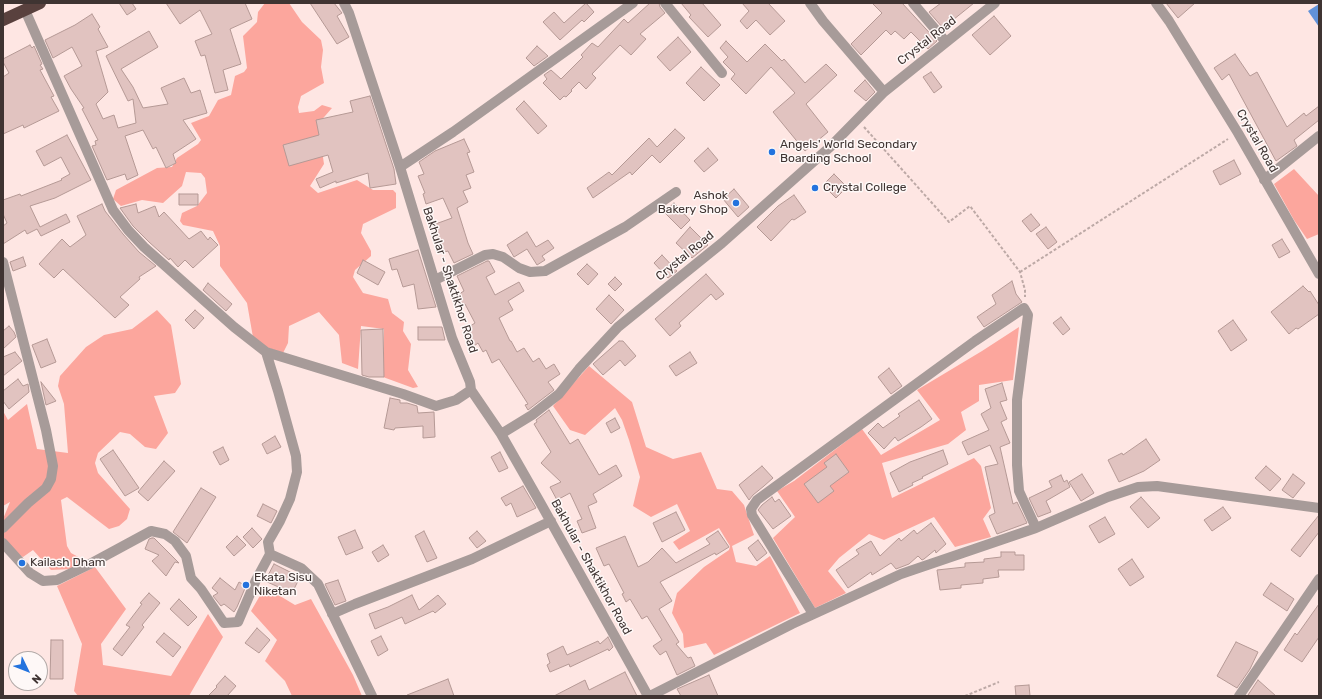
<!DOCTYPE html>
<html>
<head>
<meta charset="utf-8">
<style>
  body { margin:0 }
  #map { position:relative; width:1322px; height:699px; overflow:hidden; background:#fee6e3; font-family:Rubik,sans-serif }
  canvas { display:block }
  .frame { position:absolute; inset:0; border:4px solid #3f3432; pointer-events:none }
  .north { position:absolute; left:8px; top:651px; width:40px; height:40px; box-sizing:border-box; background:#fef8f7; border:1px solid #b2aaa8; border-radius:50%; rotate:133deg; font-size:11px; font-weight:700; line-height:16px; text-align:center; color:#3f3432 }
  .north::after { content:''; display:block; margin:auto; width:14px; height:18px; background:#2373de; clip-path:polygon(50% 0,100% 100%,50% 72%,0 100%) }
</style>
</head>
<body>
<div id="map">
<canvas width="1322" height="699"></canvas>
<div class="frame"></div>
<div class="north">N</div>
</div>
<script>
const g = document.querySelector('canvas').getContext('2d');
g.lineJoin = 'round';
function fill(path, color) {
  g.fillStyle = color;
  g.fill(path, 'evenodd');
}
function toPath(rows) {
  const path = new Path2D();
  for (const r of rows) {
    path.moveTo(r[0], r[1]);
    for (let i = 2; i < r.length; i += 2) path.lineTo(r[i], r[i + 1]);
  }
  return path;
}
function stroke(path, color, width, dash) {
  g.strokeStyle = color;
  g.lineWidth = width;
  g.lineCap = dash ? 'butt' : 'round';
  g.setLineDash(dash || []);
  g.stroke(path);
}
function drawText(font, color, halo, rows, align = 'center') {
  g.font = font + ' Rubik,sans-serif';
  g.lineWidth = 3;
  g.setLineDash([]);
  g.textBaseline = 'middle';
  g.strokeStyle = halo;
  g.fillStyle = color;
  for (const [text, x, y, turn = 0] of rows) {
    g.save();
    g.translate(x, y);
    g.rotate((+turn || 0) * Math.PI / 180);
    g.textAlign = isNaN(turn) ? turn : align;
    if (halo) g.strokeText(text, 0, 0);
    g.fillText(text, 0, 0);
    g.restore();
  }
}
fill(toPath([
  [265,3,289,3,302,22,321,40,323,50,321,67,324,83,301,96,298,107,299,113,314,111,322,105,332,108,318,124,324,164,310,186,318,193,357,180,373,190,393,190,396,193,396,208,363,224,361,233,371,251,371,256,355,270,353,277,363,293,388,299,392,313,404,322,403,331,411,344,408,370,418,387,413,388,383,377,384,329,361,326,358,369,342,363,339,335,319,312,289,326,288,343,283,353,254,343,247,303,220,266,220,246,213,231,183,225,180,221,182,213,197,206,207,193,205,178,201,173,186,172,182,186,163,203,142,200,121,206,113,199,116,190,157,168,172,167,177,158,198,144,201,140,191,123,209,116,218,100,231,95,235,76,244,72,247,68,243,36,257,22,258,12],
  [1294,169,1319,196,1319,234,1307,239,1294,220,1274,184],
  [157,310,171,325,181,384,175,393,154,396,168,433,156,449,145,447,130,434,120,432,98,453,95,463,98,473,130,509,127,519,119,526,109,529,67,497,61,500,67,546,71,553,82,559,71,569,51,570,33,550,23,557,9,551,3,541,3,519,10,502,3,506,3,411,8,420,27,404,37,449,68,453,64,404,58,386,60,376,86,347,104,335,132,329],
  [1019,327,1013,380,979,385,979,401,961,412,966,430,948,444,882,463,892,498,974,458,981,466,991,508,983,519,991,537,955,547,934,517,884,540,869,534,839,558,828,571,846,593,815,608,773,538,795,517,777,491,794,481,862,429,881,455,940,420,917,390,982,351],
  [589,366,632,402,646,447,673,459,701,452,717,489,732,491,744,505,754,535,732,546,736,562,756,566,770,556,800,613,714,655,706,643,684,648,683,634,672,613,677,593,704,567,729,550,730,546,719,528,679,550,673,542,690,531,677,504,651,517,633,506,640,477,629,440,622,420,615,408,585,435,570,430,553,406],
  [95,567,126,609,101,644,103,665,171,676,208,614,223,637,189,696,78,696,74,691,82,644,57,586],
  [265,587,295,605,311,599,353,675,362,696,292,696,285,681,265,661,277,640,251,611]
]), '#fca69d');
fill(toPath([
  [1319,4,1319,27,1308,11]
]), '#6192d9');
const building = toPath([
  [119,3,132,3,136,9,127,15,119,3],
  [166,3,245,3,252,19,230,29,241,64,223,70,228,90,215,93,205,55,201,56,195,41,212,34,200,10,180,24,166,3],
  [310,3,334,3,342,13,337,16,349,37,337,44,310,3],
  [586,3,594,12,584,22,582,20,560,40,543,22,554,12,564,23,586,3],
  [650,3,659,3,660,7,665,13,640,34,646,39,631,55,620,45,592,74,596,78,586,89,579,82,571,90,572,91,566,97,564,96,560,100,543,83,547,79,544,75,551,70,561,79,583,57,581,55,592,43,598,47,624,19,628,23,650,3],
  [681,3,702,3,721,25,708,37,689,17,691,15,681,3],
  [742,3,768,3,785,21,770,35,756,20,747,29,740,21,749,11,742,3],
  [872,3,902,3,937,41,928,49,911,32,904,39,895,31,891,35,886,30,861,55,851,44,882,13,872,3],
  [941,3,974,3,943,28,929,12,941,3],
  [1166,3,1195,3,1178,18,1166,3],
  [92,14,100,27,98,29,108,47,96,51,108,92,96,104,103,119,114,115,118,128,136,123,133,99,128,101,106,56,149,31,158,47,121,69,133,87,143,108,168,104,161,88,184,78,191,93,200,90,207,113,183,120,196,139,173,154,176,163,166,168,156,147,153,149,143,130,125,136,138,175,127,180,125,174,107,180,92,146,96,145,95,141,98,140,82,109,84,108,71,89,64,76,82,66,72,47,53,58,45,40,75,25,92,14],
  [994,16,1011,36,990,55,972,35,994,16],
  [678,37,691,52,670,71,657,57,678,37],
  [726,41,747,62,765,44,782,61,784,59,805,83,826,64,837,75,806,104,828,132,805,151,773,112,795,93,771,67,746,94,731,79,735,74,723,62,728,57,720,48,726,41],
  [30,45,32,48,34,46,42,64,40,65,43,69,40,70,54,96,51,97,59,111,24,128,23,125,3,134,3,77,9,73,3,62,3,59,30,45],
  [537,46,548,56,534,66,526,58,537,46],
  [1235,54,1250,76,1257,72,1287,127,1304,113,1306,116,1319,106,1319,120,1294,140,1297,146,1276,161,1229,74,1222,80,1214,68,1235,54],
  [701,67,720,85,704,101,686,83,701,67],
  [931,72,942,87,934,93,923,77,931,72],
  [865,80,875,92,866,101,854,91,865,80],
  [370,96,394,169,396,184,370,188,368,173,336,183,336,181,320,188,316,179,333,172,328,155,289,166,283,145,319,135,316,120,353,112,350,101,370,96],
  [524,101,547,126,538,134,516,109,524,101],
  [675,129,685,138,660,163,652,155,632,175,630,172,593,198,587,188,609,172,612,175,649,138,657,147,675,129],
  [67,135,91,180,55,198,30,206,40,227,66,214,70,222,41,236,37,229,27,234,25,230,3,244,3,226,7,223,3,214,3,200,20,194,21,196,62,180,61,179,70,174,61,157,44,166,36,151,67,135],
  [464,139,470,152,467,153,474,172,466,175,471,188,463,191,468,202,457,208,468,243,473,254,454,263,448,251,441,253,437,242,436,243,430,226,452,218,443,198,426,204,423,194,425,193,418,176,424,174,419,162,435,151,464,139],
  [708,148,718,160,704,172,694,161,708,148],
  [1234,160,1241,174,1220,185,1213,171,1234,160],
  [834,174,847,187,836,198,823,185,834,174],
  [734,189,749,207,738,217,723,199,734,189],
  [179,194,198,194,198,205,179,205,179,194],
  [794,195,806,212,794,220,792,219,771,241,757,227,778,206,794,195],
  [674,203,690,220,681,229,664,212,674,203],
  [102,204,105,211,123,234,139,252,156,266,139,277,140,279,120,297,129,305,115,318,63,269,54,278,39,264,62,239,70,247,86,235,77,216,102,204],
  [136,204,138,213,155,206,159,217,164,212,189,239,201,231,208,240,210,237,218,245,193,268,185,260,178,267,170,258,169,260,149,242,133,226,120,208,136,204],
  [1031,214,1040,225,1031,232,1022,221,1031,214],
  [690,227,708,245,692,258,676,243,690,227],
  [1046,227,1057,242,1048,249,1036,234,1046,227],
  [527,232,536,247,548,240,554,248,542,256,545,260,537,265,527,249,514,257,507,245,527,232],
  [1282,239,1290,252,1279,258,1272,245,1282,239],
  [418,250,436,307,418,309,414,284,403,287,397,269,392,270,389,259,418,250],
  [662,255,677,271,668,278,654,263,662,255],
  [23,257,26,266,13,271,10,262,23,257],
  [363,260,385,272,378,285,357,273,363,260],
  [487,261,489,261,495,272,486,277,495,295,519,282,524,291,508,301,513,310,499,318,510,341,511,341,517,352,524,348,533,362,539,358,546,369,554,364,560,374,548,382,554,390,528,410,525,405,528,404,499,359,492,363,486,350,483,352,478,343,474,346,464,330,475,323,465,304,460,307,454,297,464,291,457,276,487,261],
  [587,264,598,274,588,285,577,274,587,264],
  [706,274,724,294,716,300,711,294,679,323,681,326,670,336,655,319,706,274],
  [615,277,622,284,615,291,608,284,615,277],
  [1012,281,1016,294,1022,302,984,327,977,317,996,304,992,295,1012,281],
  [208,283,232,304,226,311,203,290,208,283],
  [1303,286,1309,292,1310,291,1319,305,1319,314,1298,329,1296,328,1289,334,1271,312,1303,286],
  [609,295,624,310,611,324,596,309,609,295],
  [195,310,204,318,194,329,185,320,195,310],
  [1061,317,1070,329,1063,335,1053,323,1061,317],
  [1233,320,1247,340,1231,351,1218,331,1233,320],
  [9,326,14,332,16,337,3,349,3,331,9,326],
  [418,327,442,327,445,340,418,340,418,327],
  [383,329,384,377,369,377,362,375,361,330,383,329],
  [47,339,56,362,41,368,32,345,47,339],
  [619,341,623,341,636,356,625,366,620,360,603,375,593,364,619,341],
  [15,352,22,361,3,376,3,357,15,352],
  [690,352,697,363,676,376,669,366,690,352],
  [889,368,902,386,891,394,878,377,889,368],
  [18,379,23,386,28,384,29,392,9,409,3,401,3,391,18,379],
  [41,382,56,401,46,405,41,382],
  [1002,383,1007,400,1000,402,1007,419,1001,422,1010,443,1000,447,1013,504,1017,502,1027,523,997,534,989,516,995,513,985,467,998,464,990,445,968,455,962,442,989,430,981,414,991,408,985,389,1002,383],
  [390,398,400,400,400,403,407,403,417,406,418,413,434,412,435,437,423,438,423,426,395,428,394,430,384,428,390,398],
  [919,400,932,419,921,427,898,441,895,437,884,449,868,433,878,423,883,428,900,416,898,414,919,400],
  [549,410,570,444,578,439,599,475,616,465,622,476,593,494,597,502,588,506,596,528,582,533,577,521,582,519,570,493,557,500,550,487,561,482,541,463,551,452,534,424,537,422,536,420,549,410],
  [615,418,620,428,611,433,606,423,615,418],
  [275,436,281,447,267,454,262,444,275,436],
  [1146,439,1160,460,1144,471,1119,482,1108,460,1122,453,1123,455,1146,439],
  [223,447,229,460,220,465,213,452,223,447],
  [113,450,139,488,125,496,100,459,113,450],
  [943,450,948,464,922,477,923,478,912,483,913,485,899,492,890,473,910,462,943,450],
  [500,452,508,468,499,472,491,457,500,452],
  [836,454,849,472,830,486,834,491,818,503,804,484,827,467,824,463,836,454],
  [164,461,175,471,148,501,138,492,164,461],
  [762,466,773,478,764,486,753,495,749,500,739,485,762,466],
  [1266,466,1281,479,1270,491,1255,478,1266,466],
  [1082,474,1094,493,1081,501,1069,482,1082,474],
  [1293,474,1305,483,1293,498,1282,490,1293,474],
  [1061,475,1064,482,1067,480,1070,487,1046,501,1051,512,1038,517,1029,498,1052,487,1049,481,1061,475],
  [523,486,536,508,517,517,511,503,506,506,501,498,523,486],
  [201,488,216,497,187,543,173,532,201,488],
  [772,497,775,502,779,499,791,516,773,529,758,510,762,505,772,497],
  [1141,497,1160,518,1148,528,1130,507,1141,497],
  [263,504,277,511,271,523,257,516,263,504],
  [1223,507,1231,518,1212,531,1204,520,1223,507],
  [676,512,685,530,662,542,653,523,676,512],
  [1319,515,1319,532,1300,557,1291,550,1319,515],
  [1105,517,1115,534,1099,543,1089,526,1105,517],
  [931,523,946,544,936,553,935,550,924,559,922,560,918,556,909,564,896,569,891,563,872,575,871,572,848,588,836,570,859,554,856,550,871,541,880,556,899,538,901,541,914,530,917,534,931,523],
  [252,528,262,539,253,548,243,537,252,528],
  [355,530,363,548,346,555,338,537,355,530],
  [424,531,437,558,427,562,415,536,424,531],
  [477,531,486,541,477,548,469,538,477,531],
  [718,531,729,547,716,555,715,553,660,582,672,601,659,609,679,642,676,644,688,658,691,657,695,666,677,675,666,651,660,655,653,646,662,640,647,616,642,619,630,599,626,602,622,594,624,593,609,564,604,566,596,548,625,536,638,567,648,562,662,548,676,563,710,544,706,539,718,531],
  [237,536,246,545,234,556,226,547,237,536],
  [152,538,154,538,179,563,175,562,166,576,152,561,159,555,145,549,149,539,152,538],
  [758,540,767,553,757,561,748,548,758,540],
  [383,545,389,555,378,562,372,552,383,545],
  [1001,552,1015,552,1015,555,1024,555,1024,570,998,570,999,577,983,579,983,583,961,585,961,588,940,590,937,570,965,567,965,563,984,562,984,559,1001,557,1001,552],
  [1132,559,1144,577,1130,586,1118,569,1132,559],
  [274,564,300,577,292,593,265,581,274,564],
  [220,578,235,590,239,582,246,586,237,607,234,612,224,604,221,606,213,596,218,593,212,588,220,578],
  [338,580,346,601,335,605,325,584,338,580],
  [1271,583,1294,599,1287,611,1263,595,1271,583],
  [149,593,160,603,142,625,144,627,122,656,113,649,130,627,126,625,142,604,140,603,149,593],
  [412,595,419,610,438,595,446,604,435,613,433,611,405,624,402,617,375,629,369,614,388,607,412,595],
  [179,599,197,617,188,626,170,609,179,599],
  [1319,604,1319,637,1302,662,1284,650,1295,633,1297,635,1319,604],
  [257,628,270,640,259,653,245,643,257,628],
  [164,633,181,647,173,657,156,642,164,633],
  [381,636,388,650,378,656,371,641,381,636],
  [608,637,613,647,609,651,608,649,570,667,569,664,550,672,547,665,550,663,547,654,563,646,567,655,598,641,600,644,608,637],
  [51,640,63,640,63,679,50,679,51,640],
  [1236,642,1258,652,1250,669,1237,688,1217,676,1236,642],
  [625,672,637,696,554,696,585,680,589,690,625,672],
  [709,675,718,696,681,696,677,689,709,675],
  [225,676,236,686,227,696,208,696,217,687,216,686,225,676],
  [448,679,454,696,407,696,407,695,448,679],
  [1258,680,1276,696,1250,696,1248,695,1258,680],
  [1029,685,1030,696,1016,696,1015,686,1029,685]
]);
fill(building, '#e1c3c0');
stroke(building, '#b59995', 1);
stroke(toPath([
  [864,127,949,222,970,206,1020,272,1025,290,1025,297],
  [1020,272,1228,139],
  [965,696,999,682]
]), '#bda9a6', 2, [3, 2]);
stroke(toPath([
  [344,3,349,13,400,167,452,338,470,382,471,390,501,434,541,504,648,696],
  [665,3,722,73],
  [810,3,823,21,884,92],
  [913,3,946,42],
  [1156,3,1169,21,1238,133,1319,274],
  [25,10,113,210,128,230,144,247,234,327,266,352,403,394,436,406,456,400,471,390],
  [400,167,453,132,633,3],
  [1264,180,1319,136],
  [3,262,46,430,53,466,51,479,46,488,28,503,3,528],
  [435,280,485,255,493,254,503,257,519,268,530,272,545,271,625,227,676,192],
  [266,352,278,391,296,456,297,472,290,499,280,521,268,542,270,554],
  [501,434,532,415,559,394,579,369,618,327,722,243,830,147,884,92,995,3],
  [3,543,30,573,43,581,57,580,90,564,151,531,165,534,175,541,186,556,191,578,201,589,224,623,238,622,256,580,270,554,301,568,318,584,372,696],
  [332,614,355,604,472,559,551,521],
  [813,614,752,515,751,509,757,500,975,341,1024,308,1028,315,1017,400,1017,465,1019,491,1036,528],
  [650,696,792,624,901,574,1036,528,1108,497,1138,487,1157,486,1319,508],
  [1239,696,1319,579]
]), '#a79b99', 10);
stroke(toPath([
  [3,20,40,3]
]), '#59413e', 12);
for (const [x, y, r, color] of [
  [772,152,4,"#2373de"],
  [815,188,4,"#2373de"],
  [736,203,4,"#2373de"],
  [22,563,4,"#2373de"],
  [246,585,4,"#2373de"]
]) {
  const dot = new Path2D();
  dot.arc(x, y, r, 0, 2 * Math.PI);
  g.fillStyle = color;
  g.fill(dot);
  stroke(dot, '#fef8f7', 1.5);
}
drawText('12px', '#3f3432', '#fef8f7', [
  ["Crystal Road",927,41,-38],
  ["Crystal Road",1257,141,60],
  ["Crystal Road",685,256,-39],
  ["Bakhular - Shaktikhor Road",450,280,72],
  ["Bakhular - Shaktikhor Road",591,567,61]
]);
drawText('12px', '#3f3432', '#fef8f7', [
  ["Angels' World Secondary",780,145],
  ["Boarding School",780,159],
  ["Crystal College",823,188],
  ["Ashok",728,196,"right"],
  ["Bakery Shop",728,210,"right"],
  ["Kailash Dham",30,563],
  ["Ekata Sisu",254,578],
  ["Niketan",254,592]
], 'left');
</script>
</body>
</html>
